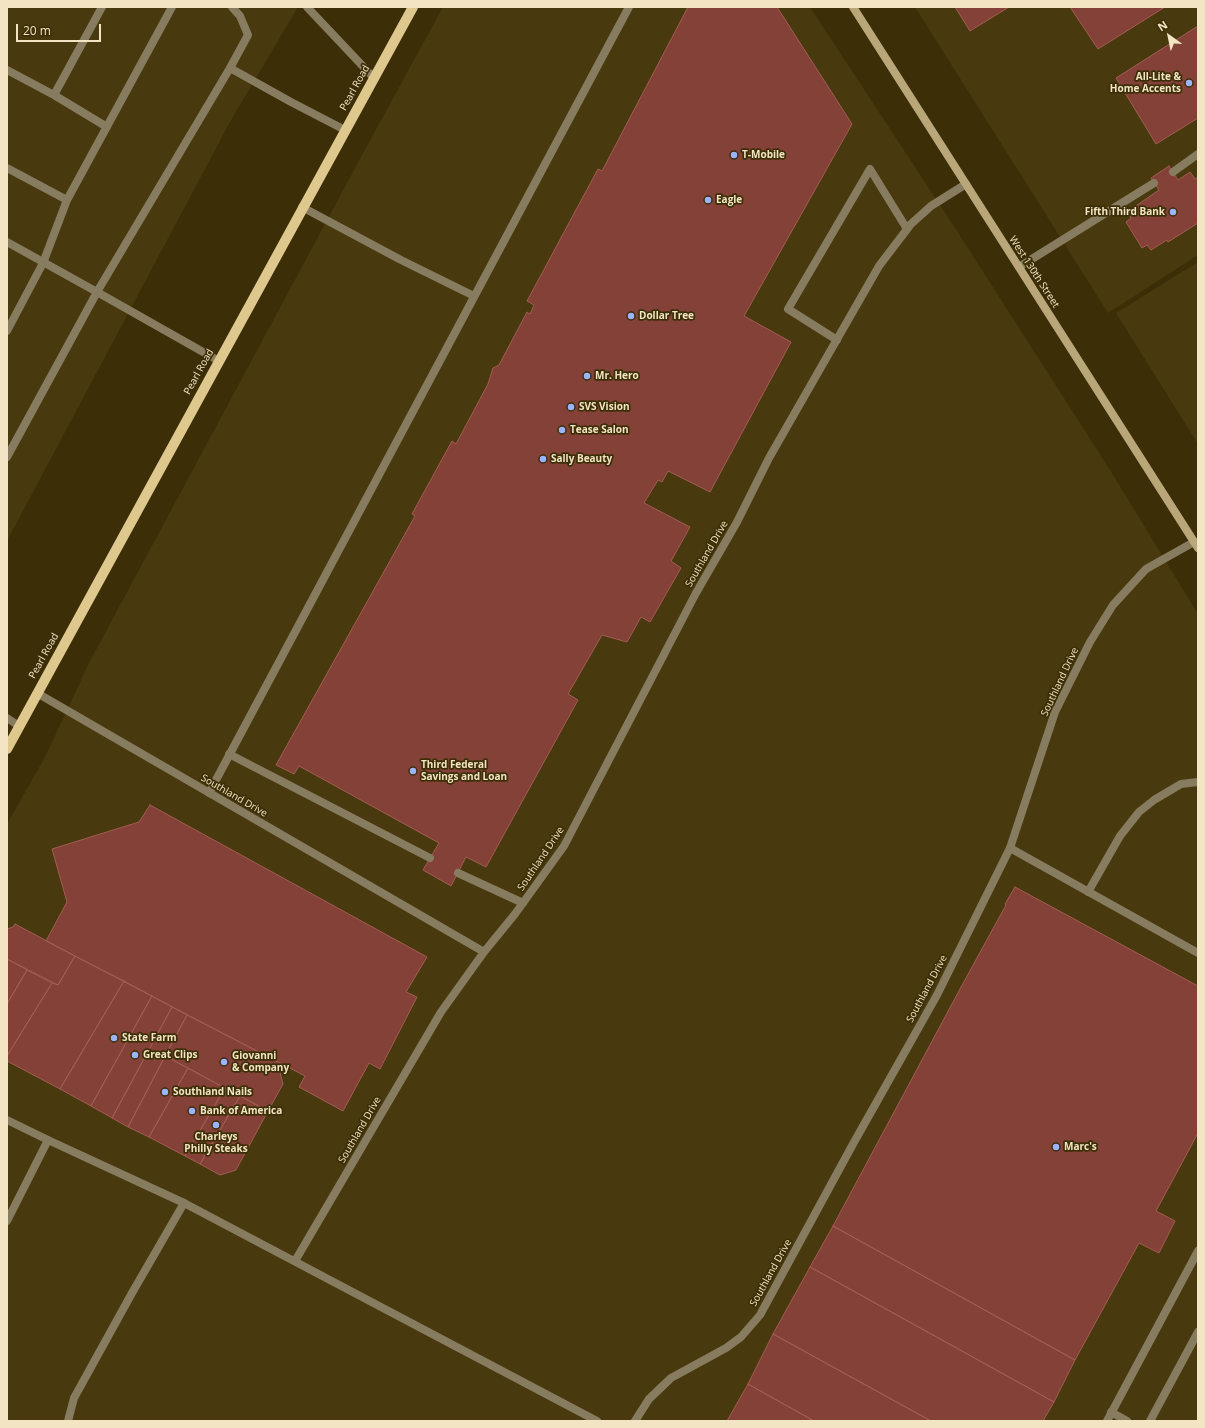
<!DOCTYPE html>
<html>
<head>
<meta charset="utf-8">
<style>
  body { margin:0 }
  #map { position:relative; width:1205px; height:1428px; overflow:hidden; background:#3c2e07; font-family:"Open Sans",sans-serif }
  canvas { display:block }
  .frame { position:absolute; inset:0; border:8px solid #f3e5c3; pointer-events:none }
  .north { position:absolute; left:1149px; top:16px; width:40px; height:40px; -webkit-text-stroke:3px #3c2e07; paint-order:stroke; rotate:327deg; font-size:11px; font-weight:700; line-height:16px; text-align:center; color:#f3e5c3 }
  .north::after { content:''; display:block; margin:auto; width:14px; height:18px; background:#f3e5c3; clip-path:polygon(50% 0,100% 100%,50% 72%,0 100%) }
  .scale { position:absolute; left:16px; top:24px; width:85px; height:18px; box-sizing:border-box; border:2px solid #f3e5c3; border-top:0; padding-left:5px; font-size:12px; line-height:14px; white-space:nowrap; color:#f3e5c3; -webkit-text-stroke:3px #3c2e07; paint-order:stroke }
</style>
</head>
<body>
<div id="map">
<canvas width="1205" height="1428"></canvas>
<div class="frame"></div>
<div class="north">N</div>
<div class="scale">20 m</div>
</div>
<script>
const g = document.querySelector('canvas').getContext('2d');
g.lineJoin = 'round';
function fill(path, color) {
  g.fillStyle = color;
  g.fill(path, 'evenodd');
}
function toPath(rows) {
  const path = new Path2D();
  for (const r of rows) {
    path.moveTo(r[0], r[1]);
    for (let i = 2; i < r.length; i += 2) path.lineTo(r[i], r[i + 1]);
  }
  return path;
}
function stroke(path, color, width, dash) {
  g.strokeStyle = color;
  g.lineWidth = width;
  g.lineCap = dash ? 'butt' : 'round';
  g.setLineDash(dash || []);
  g.stroke(path);
}
function drawText(font, color, halo, rows, align = 'center') {
  g.font = font + ' "Open Sans",sans-serif';
  g.lineWidth = 3.5;
  g.setLineDash([]);
  g.textBaseline = 'middle';
  g.strokeStyle = halo;
  g.fillStyle = color;
  for (const [text, x, y, turn = 0] of rows) {
    g.save();
    g.translate(x, y);
    g.rotate((+turn || 0) * Math.PI / 180);
    g.textAlign = isNaN(turn) ? turn : align;
    if (halo) g.strokeText(text, 0, 0);
    g.fillText(text, 0, 0);
    g.restore();
  }
}
fill(toPath([
  [7,7,298,7,230,122,7,541],
  [443,7,810,7,957,231,1110,470,1198,614,1198,1421,7,1421,7,824,45,757,90,661,368,144],
  [915,7,1198,7,1198,255,1108,313],
  [1198,262,1198,444,1116,313]
]), '#483a0e');
const building = toPath([
  [688,7,777,7,852,124,744,316,791,342,710,492,668,471,662,482,658,480,644,503,690,527,671,561,681,568,650,622,641,617,627,642,602,635,568,694,578,700,486,867,466,857,451,886,423,870,439,843,299,766,294,774,276,765,415,516,412,514,452,441,456,444,488,384,493,368,499,365,527,312,530,314,534,305,527,301,598,169,602,171,688,7],
  [955,7,1009,7,970,31,955,7],
  [1070,7,1165,7,1098,49,1070,7],
  [1198,26,1198,118,1156,144,1116,78,1198,26],
  [1169,166,1178,180,1190,172,1195,179,1198,177,1198,223,1168,242,1167,240,1151,250,1147,245,1142,248,1126,222,1131,218,1127,212,1159,190,1151,178,1169,166],
  [150,805,427,957,406,992,417,997,380,1069,369,1063,343,1111,299,1087,305,1076,46,941,67,902,52,849,139,822,150,805],
  [1015,887,1198,986,1198,1133,1156,1211,1175,1221,1159,1253,1139,1243,1075,1360,833,1226,960,989,1006,905,1005,904,1015,887],
  [15,924,75,956,58,985,7,959,7,929,13,927,15,924],
  [75,956,124,981,60,1089,7,1061,7,1056,52,983,58,985,75,956],
  [7,959,27,970,7,1004,7,959],
  [27,970,52,983,7,1056,7,1004,27,970],
  [124,981,152,996,91,1106,60,1089,124,981],
  [152,996,172,1007,112,1118,91,1106,152,996],
  [172,1007,187,1015,128,1127,112,1118,172,1007],
  [187,1015,282,1064,279,1068,283,1084,268,1111,165,1056,187,1015],
  [165,1056,188,1068,149,1137,128,1127,165,1056],
  [188,1068,225,1088,185,1156,149,1137,188,1068],
  [225,1088,240,1096,200,1164,185,1156,225,1088],
  [240,1096,268,1111,236,1170,220,1175,200,1164,240,1096],
  [833,1226,1075,1360,1054,1402,810,1267,833,1226],
  [810,1267,1054,1402,1043,1421,931,1421,773,1334,810,1267],
  [773,1334,931,1421,814,1421,748,1384,773,1334],
  [748,1384,814,1421,727,1421,748,1384]
]);
fill(building, '#844138');
stroke(building, '#a35c52', 1);
stroke(toPath([
  [307,7,374,78],
  [230,68,248,35,240,16,232,7],
  [7,70,54,95,102,7],
  [54,95,107,127],
  [7,168,67,200],
  [1173,172,1198,154],
  [302,207,401,260,474,296],
  [7,242,97,292,230,68,291,102,345,130],
  [1019,267,1154,183],
  [7,331,43,263,67,200,172,7],
  [837,340,788,309,870,169,907,229],
  [7,457,97,292,219,361],
  [7,718,19,726],
  [229,754,430,858],
  [209,793,629,7],
  [1010,848,1198,953],
  [458,873,523,903],
  [1088,892,1120,836,1139,812,1154,800,1181,784,1198,782],
  [7,1221,48,1140],
  [1111,1412,1127,1421],
  [68,1421,74,1398,132,1293,184,1203],
  [1107,1421,1198,1251],
  [1150,1421,1198,1332]
]), '#877c60', 8);
stroke(toPath([
  [37,693,484,952],
  [7,1120,48,1140,184,1203,597,1421],
  [295,1261,441,1012,484,952,515,914,564,846,696,593,737,522,769,458,879,266,911,224,931,206,966,184],
  [635,1421,649,1399,671,1378,726,1348,741,1337,760,1315,853,1144,937,995,1010,848,1055,712,1090,642,1113,605,1146,569,1194,542]
]), '#877c60', 8);
stroke(toPath([
  [853,7,1198,548]
]), '#b9a77a', 8);
stroke(toPath([
  [7,749,413,7]
]), '#dfc88d', 10);
for (const [x, y, r, color] of [
  [1189,83,4,"#9bb5fd"],
  [734,155,4,"#9bb5fd"],
  [708,200,4,"#9bb5fd"],
  [1173,212,4,"#9bb5fd"],
  [631,316,4,"#9bb5fd"],
  [587,376,4,"#9bb5fd"],
  [571,407,4,"#9bb5fd"],
  [562,430,4,"#9bb5fd"],
  [543,459,4,"#9bb5fd"],
  [413,771,4,"#9bb5fd"],
  [114,1038,4,"#9bb5fd"],
  [135,1055,4,"#9bb5fd"],
  [224,1062,4,"#9bb5fd"],
  [165,1092,4,"#9bb5fd"],
  [192,1111,4,"#9bb5fd"],
  [216,1125,4,"#9bb5fd"],
  [1056,1147,4,"#9bb5fd"]
]) {
  const dot = new Path2D();
  dot.arc(x, y, r, 0, 2 * Math.PI);
  g.fillStyle = color;
  g.fill(dot);
  stroke(dot, '#3c2e07', 1.5);
}
drawText('bold 10px', '#f3e5c3', '#3c2e07', [
  ["All-Lite &",1181,77,"right"],
  ["Home Accents",1181,89,"right"],
  ["T-Mobile",742,155],
  ["Eagle",716,200],
  ["Fifth Third Bank",1165,212,"right"],
  ["Dollar Tree",639,316],
  ["Mr. Hero",595,376],
  ["SVS Vision",579,407],
  ["Tease Salon",570,430],
  ["Sally Beauty",551,459],
  ["Third Federal",421,765],
  ["Savings and Loan",421,777],
  ["State Farm",122,1038],
  ["Great Clips",143,1055],
  ["Giovanni",232,1056],
  ["& Company",232,1068],
  ["Southland Nails",173,1092],
  ["Bank of America",200,1111],
  ["Charleys",216,1137,"center"],
  ["Philly Steaks",216,1149,"center"],
  ["Marc's",1064,1147]
], 'left');
drawText('10px', '#f3e5c3', '#3c2e07', [
  ["Pearl Road",355,88,-61],
  ["West 130th Street",1034,272,57],
  ["Pearl Road",199,372,-61],
  ["Southland Drive",707,554,-60],
  ["Pearl Road",44,656,-61],
  ["Southland Drive",1060,682,-65],
  ["Southland Drive",234,796,30],
  ["Southland Drive",541,859,-56],
  ["Southland Drive",927,989,-62],
  ["Southland Drive",360,1130,-60],
  ["Southland Drive",771,1273,-61]
]);
</script>
</body>
</html>
